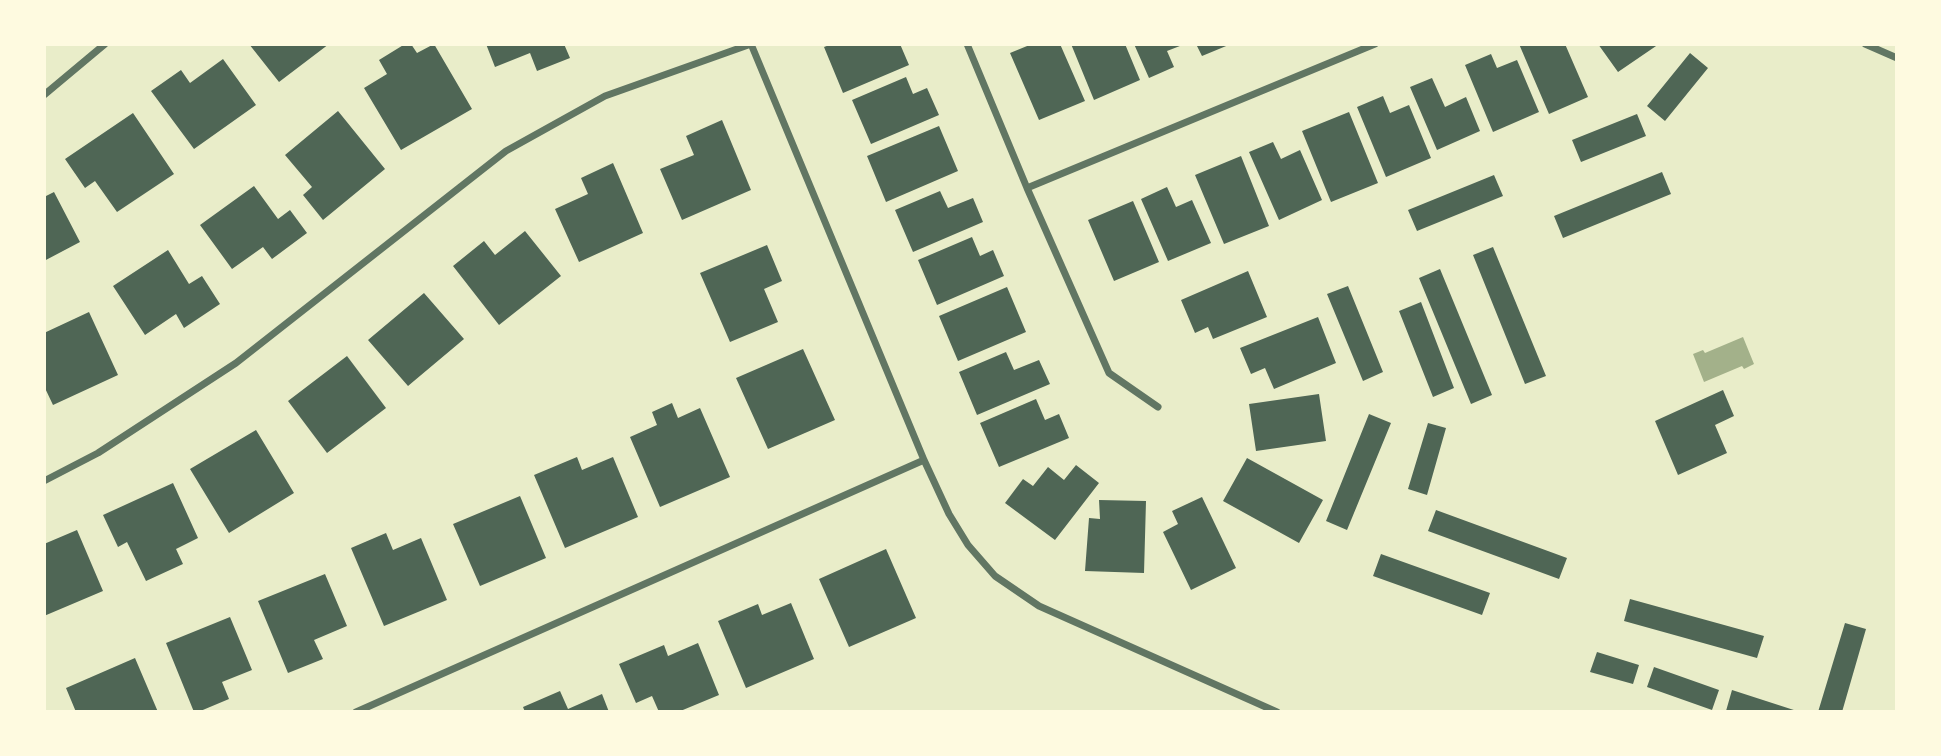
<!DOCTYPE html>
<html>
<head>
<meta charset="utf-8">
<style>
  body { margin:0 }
  #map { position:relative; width:1941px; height:756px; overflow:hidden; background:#e9edc9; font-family:"Varela Round",sans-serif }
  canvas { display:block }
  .frame { position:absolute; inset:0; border:46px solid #fefae0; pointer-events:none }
</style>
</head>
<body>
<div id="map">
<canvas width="1941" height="756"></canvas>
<div class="frame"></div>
</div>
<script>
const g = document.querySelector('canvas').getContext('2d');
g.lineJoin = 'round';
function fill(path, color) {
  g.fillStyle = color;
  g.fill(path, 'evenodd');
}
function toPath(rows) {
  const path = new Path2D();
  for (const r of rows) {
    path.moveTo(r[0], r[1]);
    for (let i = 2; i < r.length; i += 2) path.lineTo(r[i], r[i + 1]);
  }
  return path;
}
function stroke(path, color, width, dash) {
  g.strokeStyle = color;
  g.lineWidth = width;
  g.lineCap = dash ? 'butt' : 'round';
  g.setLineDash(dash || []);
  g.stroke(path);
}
fill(toPath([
  [1743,337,1754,364,1744,369,1742,366,1704,382,1693,354,1703,350,1705,353]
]), '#a3b18a');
fill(toPath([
  [249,44,329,44,279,82],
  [405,44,411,44,417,53,434,44,472,109,401,150,364,88,387,74,379,60],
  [486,44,564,44,570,58,537,71,530,53,495,67],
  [832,44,900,44,909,65,843,93,824,47],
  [1032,44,1060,44,1085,101,1039,120,1010,53],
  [1071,44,1125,44,1140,80,1094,100],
  [1134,44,1185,44,1167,51,1174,67,1149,78],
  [1196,44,1231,44,1202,56],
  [1519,44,1565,44,1588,97,1549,114],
  [1598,44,1659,44,1618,72],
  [1690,53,1708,68,1665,121,1647,106],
  [1491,54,1497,68,1517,60,1539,112,1493,132,1465,65],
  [223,59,256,105,194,149,151,91,181,70,190,83],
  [906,77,913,94,927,88,939,115,871,144,852,100],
  [1432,78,1445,107,1466,97,1480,131,1437,150,1410,87],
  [1383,96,1390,113,1409,105,1431,158,1386,177,1357,107],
  [338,111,385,169,323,220,303,195,312,187,285,155],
  [1349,112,1378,183,1331,202,1302,131],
  [133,113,174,174,117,212,95,181,85,188,65,159],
  [1637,114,1646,136,1581,162,1572,140],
  [722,120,751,190,682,220,660,169,694,155,686,136],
  [939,126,958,171,886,202,867,156],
  [1273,142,1281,159,1300,150,1322,200,1279,220,1249,152],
  [1241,156,1269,226,1224,244,1195,175],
  [613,163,643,233,579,262,555,209,588,194,581,178],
  [1662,172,1671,194,1563,238,1554,216],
  [1494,175,1503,196,1417,231,1408,210],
  [254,186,278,219,290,210,307,233,272,259,263,247,232,269,200,225],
  [1167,187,1176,207,1192,200,1211,243,1168,261,1141,199],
  [940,191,948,208,973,198,983,222,913,252,895,210],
  [54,192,80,242,44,261,44,197],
  [1133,201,1159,262,1114,281,1088,220],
  [525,231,561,276,499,325,453,266,484,241,495,255],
  [972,237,980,256,993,250,1004,276,937,305,918,260],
  [767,245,782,281,764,289,778,322,730,342,700,273],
  [1493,247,1546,376,1525,384,1473,255],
  [168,250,189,284,202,276,220,304,184,328,176,314,145,335,113,286],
  [1440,269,1492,395,1471,404,1419,278],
  [1248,271,1267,317,1213,339,1208,327,1195,333,1181,300],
  [1348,286,1383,372,1363,381,1327,294],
  [1007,287,1026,332,958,361,939,316],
  [424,293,464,339,408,386,368,340],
  [1421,302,1454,388,1433,397,1399,311],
  [89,312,118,375,53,405,44,386,44,333],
  [1318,317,1336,363,1274,389,1265,368,1251,374,1240,348],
  [803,349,835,420,768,449,736,378],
  [1006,352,1014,370,1039,360,1050,384,977,415,959,372],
  [347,356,386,408,327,453,288,401],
  [1723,390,1734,416,1715,425,1727,453,1678,475,1655,421],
  [1319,394,1326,441,1256,451,1249,404],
  [1036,399,1045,420,1059,414,1069,438,999,467,980,423],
  [672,403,678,418,700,408,730,477,660,507,630,437,657,425,652,412],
  [1369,414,1391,423,1347,530,1326,521],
  [1428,423,1446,428,1427,495,1408,489],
  [256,430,294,493,229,533,190,469],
  [577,457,582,470,613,457,638,517,565,548,534,475],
  [1247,458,1323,500,1299,543,1223,501],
  [1076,465,1099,483,1055,540,1005,503,1023,479,1033,486,1048,467,1064,480],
  [173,483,198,538,176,549,183,564,146,581,127,542,118,547,103,515],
  [520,496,546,558,480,586,453,524],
  [1202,497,1236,568,1191,590,1163,532,1178,524,1172,511],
  [1099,500,1146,501,1144,573,1085,571,1089,518,1100,519],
  [1436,510,1567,558,1559,579,1428,531],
  [77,530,103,591,44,616,44,544],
  [386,533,393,550,421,538,447,600,384,626,351,548],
  [886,549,916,618,849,647,819,579],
  [1381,554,1490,593,1482,615,1373,576],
  [325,574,347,626,314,640,323,659,288,673,258,601],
  [1630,599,1764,636,1757,658,1624,621],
  [791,603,814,659,746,688,718,621,758,604,762,615],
  [230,617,252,670,222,682,229,699,198,712,194,712,166,643],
  [1845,623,1866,629,1842,712,1818,712],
  [698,643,719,695,678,712,659,712,652,696,636,703,619,664,664,645,668,656],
  [1597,652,1639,665,1633,684,1590,672],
  [135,658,158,712,76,712,66,688],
  [1654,667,1719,690,1712,710,1647,687],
  [1732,690,1800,712,1799,712,1726,711],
  [560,691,568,709,602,694,609,712,525,712,523,707]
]), '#4f6655');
stroke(toPath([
  [751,44,924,460,949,514,968,545,995,576,1039,606,1277,712],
  [967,44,1027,188,1109,373,1158,407],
  [1865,44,1897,58],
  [44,95,105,44],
  [1027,188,1375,44],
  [44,481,98,453,236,363,506,151,605,96,751,44],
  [356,712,924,460]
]), '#617663', 7);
</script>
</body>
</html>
